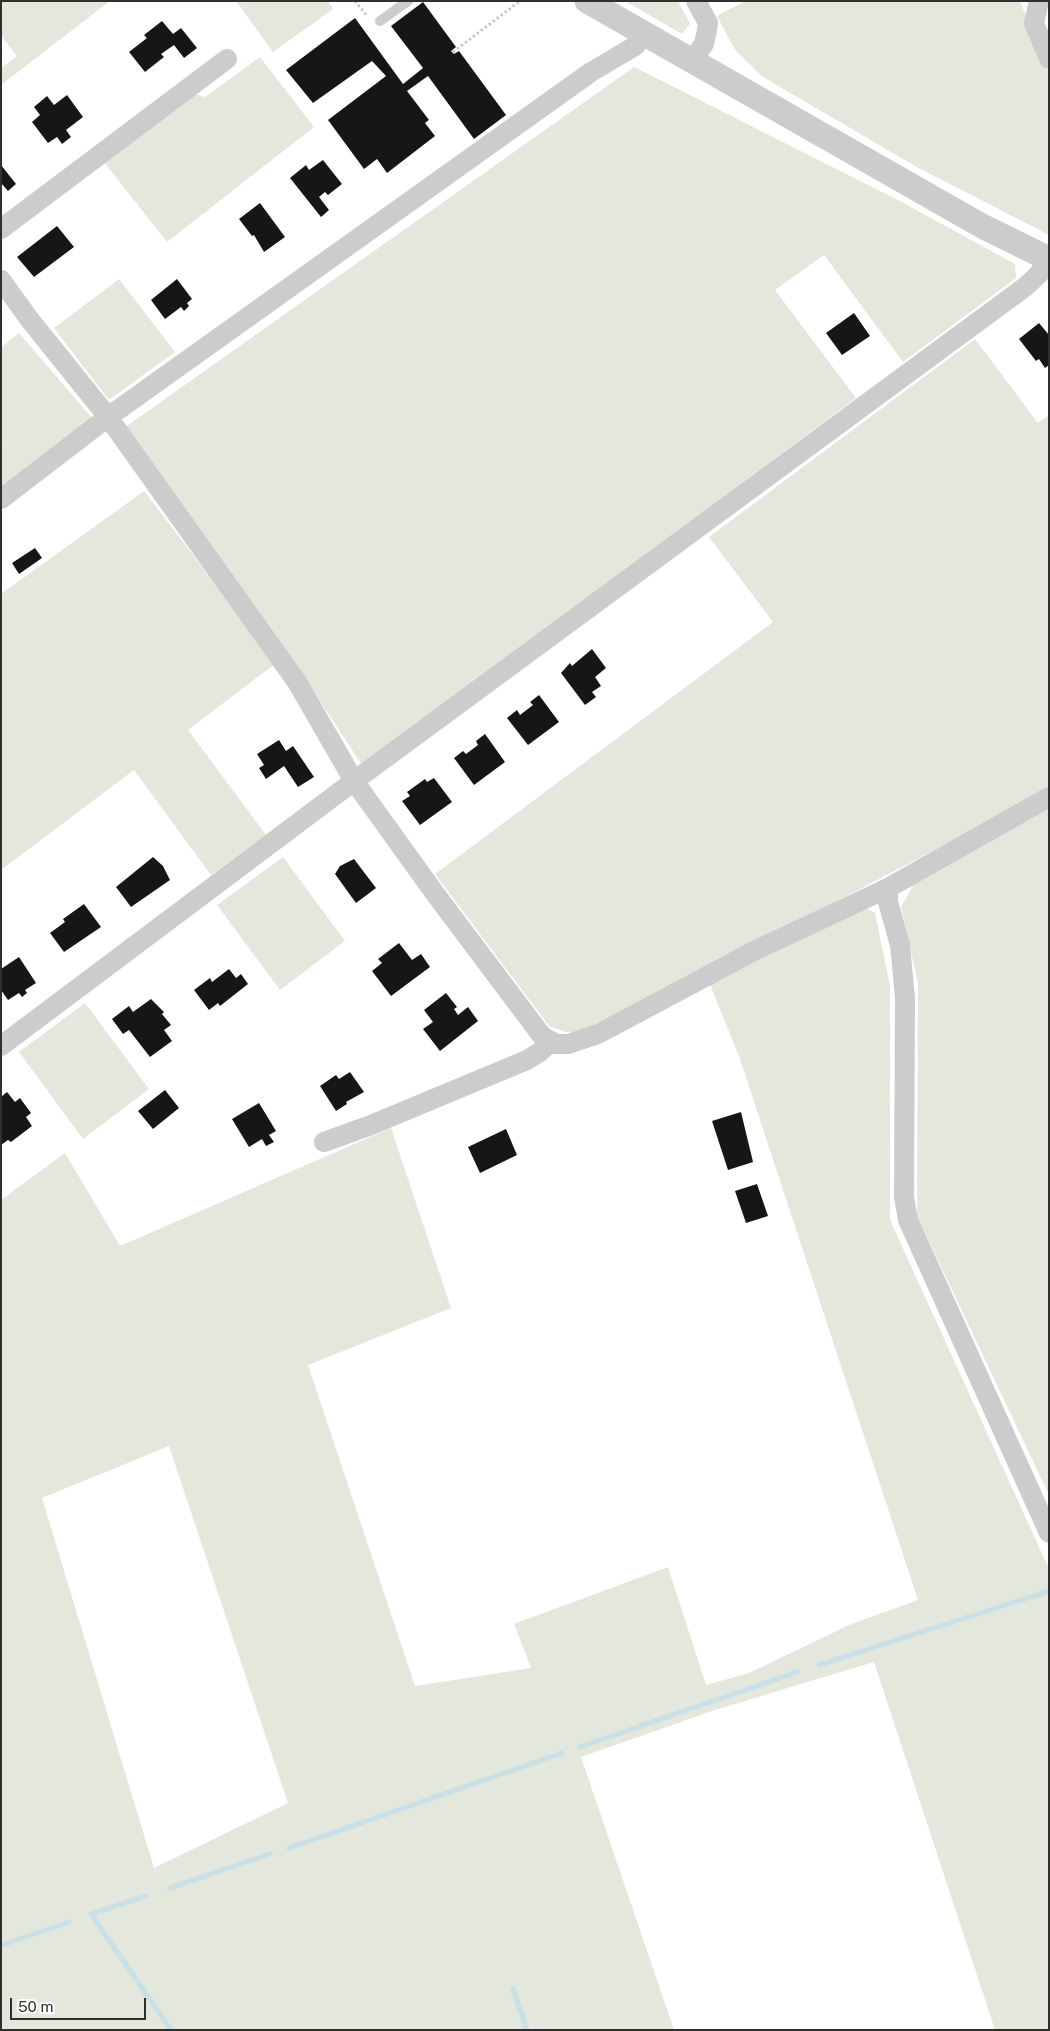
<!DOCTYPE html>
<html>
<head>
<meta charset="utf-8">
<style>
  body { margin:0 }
  #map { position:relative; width:1050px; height:2031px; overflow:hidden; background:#fff; font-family:"Public Sans",sans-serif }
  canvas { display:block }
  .frame { position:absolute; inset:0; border:2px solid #2f2f2f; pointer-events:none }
  .scale { position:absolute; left:10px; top:1998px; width:136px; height:22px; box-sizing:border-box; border:2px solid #2f2f2f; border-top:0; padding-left:6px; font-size:15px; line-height:18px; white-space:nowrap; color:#2f2f2f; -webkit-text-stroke:4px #fff; paint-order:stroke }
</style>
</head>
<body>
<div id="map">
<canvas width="1050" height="2031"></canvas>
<div class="frame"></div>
<div class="scale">50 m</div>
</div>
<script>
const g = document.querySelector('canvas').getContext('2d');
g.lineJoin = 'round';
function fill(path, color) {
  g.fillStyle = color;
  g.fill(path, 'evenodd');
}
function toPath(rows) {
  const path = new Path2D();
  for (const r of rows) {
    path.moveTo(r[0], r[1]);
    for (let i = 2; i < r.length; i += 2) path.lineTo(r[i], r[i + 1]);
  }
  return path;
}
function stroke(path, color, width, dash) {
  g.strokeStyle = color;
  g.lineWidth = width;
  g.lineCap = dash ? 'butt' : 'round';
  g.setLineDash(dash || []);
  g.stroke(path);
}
fill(toPath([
  [1,1,110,1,1,85,1,68,17,56,1,36],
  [236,1,328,1,333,9,273,52],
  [625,1,678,1,690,24,682,34],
  [745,1,1020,1,1049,74,1049,235,915,166,763,77,735,50,717,16],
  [260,57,314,127,167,242,104,162,195,94,205,97],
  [634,67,898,200,1015,264,1016,278,903,362,824,255,775,290,856,398,362,765,295,663,124,428],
  [119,279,175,352,109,400,54,328],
  [19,333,92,418,1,487,1,448,3,447,1,444,1,347],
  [975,339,1038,423,1049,415,1049,790,585,1033,566,1032,549,1026,435,874,773,622,709,537],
  [144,491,276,663,188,730,266,835,211,875,134,770,1,870,1,594],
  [1049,805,1049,1495,917,1216,918,983,901,907,914,884],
  [283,857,345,941,280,990,217,905],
  [861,905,875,913,890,986,890,1220,1049,1569,1049,2030,995,2030,874,1662,715,1710,581,1757,674,2030,1,2030,1,1200,65,1153,120,1246,391,1128,451,1308,308,1365,415,1686,531,1668,514,1624,668,1567,706,1685,749,1673,849,1625,918,1600,739,1056,708,980],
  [169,1446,288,1803,154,1868,42,1498],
  [85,1003,149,1089,83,1139,19,1052]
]), '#e4e8dc');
stroke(toPath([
  [819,1665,1049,1591],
  [580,1747,797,1672],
  [289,1848,562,1753],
  [170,1888,270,1854],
  [146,1896,91,1914,171,2030],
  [2,1945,69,1922],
  [513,1989,527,2030]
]), '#cae0e7', 5.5);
fill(toPath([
  [423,2,456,47,451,51,454,54,459,51,506,115,474,139,428,76,407,91,429,120,425,123,435,136,387,173,377,159,364,169,328,120,386,76,372,61,313,103,286,70,355,18,403,84,423,68,391,26],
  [162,21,173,34,181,28,197,48,184,58,174,45,161,54,164,57,145,72,129,52,147,38,144,35],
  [67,95,83,117,66,130,71,137,62,144,57,137,48,143,32,122,40,115,34,107,47,96,54,105],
  [323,160,342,184,328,195,325,192,319,197,329,210,321,217,290,178,306,165,309,170],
  [1,165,16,184,8,191,1,183],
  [260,203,285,237,264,252,254,235,252,236,239,219],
  [57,226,74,247,34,277,17,257],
  [177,279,192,299,187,303,189,306,184,311,181,307,165,319,151,300],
  [854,313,870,336,842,355,826,333],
  [1039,323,1049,335,1049,365,1045,368,1039,359,1036,361,1019,339],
  [35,548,42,558,19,574,12,563],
  [592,649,606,668,595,677,601,686,592,692,596,697,585,705,561,673,570,663,572,666],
  [539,695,559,722,528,745,507,718,517,710,520,715,533,705,530,702],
  [485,734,505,762,474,785,454,758,463,751,466,754,478,745,476,741],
  [279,740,286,751,293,746,314,777,298,787,284,766,266,779,259,768,264,765,257,754],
  [434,778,452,802,420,825,402,801,410,796,407,792,425,779,427,782],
  [153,857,163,866,170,880,131,907,116,887],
  [354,859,376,888,356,903,335,874,340,866],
  [84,904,101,927,64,952,50,933,65,922,63,919],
  [399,943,412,960,421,954,430,967,391,996,372,971,382,963,378,959],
  [19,957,36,983,25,990,27,993,22,997,19,993,8,1000,1,990,1,969],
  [229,969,236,978,241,974,248,984,220,1006,218,1003,209,1010,194,990,210,978,212,982],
  [446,993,457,1007,454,1009,458,1015,468,1007,478,1021,440,1051,423,1029,433,1022,424,1010],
  [151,999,164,1012,162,1014,171,1025,164,1030,172,1041,150,1057,129,1030,123,1034,112,1019,129,1006,133,1012],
  [350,1072,364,1092,346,1102,347,1104,336,1111,320,1086,336,1075,339,1079],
  [165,1090,179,1108,153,1129,138,1111],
  [7,1092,15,1102,20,1098,31,1113,26,1117,32,1126,11,1142,8,1140,1,1145,1,1097],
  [259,1103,276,1131,269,1135,274,1142,266,1146,262,1139,249,1147,232,1119],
  [741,1112,753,1162,728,1170,712,1121],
  [506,1129,517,1155,480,1173,468,1147],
  [757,1184,768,1216,746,1223,735,1191]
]), '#161616');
stroke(toPath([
  [355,1,367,16],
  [453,52,520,1]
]), '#c9c9c9', 3, [2.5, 2.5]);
stroke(toPath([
  [380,21,408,1]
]), '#ccc', 10);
stroke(toPath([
  [1039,1,1034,23,1049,59],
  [692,60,704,44,707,30,708,23,696,1],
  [1,229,227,59],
  [1,280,30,320,108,417,297,682,354,781,436,895,542,1036,556,1044,568,1044,598,1034,754,951,888,888],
  [1,499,108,417,591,72,635,46,644,34],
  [1049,797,888,888,888,902,900,945,905,998,904,1197,908,1220,1049,1533],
  [1,1046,354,781,1025,287,1039,274,1047,258],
  [324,1142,371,1125,527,1060,540,1052,551,1041]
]), '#ccc', 20);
stroke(toPath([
  [587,1,982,226,1049,259]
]), '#ccc', 25);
</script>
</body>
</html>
